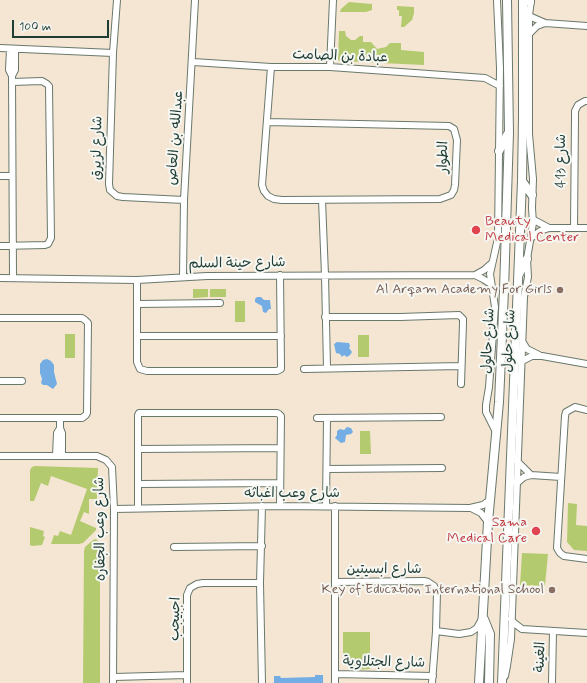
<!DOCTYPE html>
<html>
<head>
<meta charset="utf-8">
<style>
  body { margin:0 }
  #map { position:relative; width:587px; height:683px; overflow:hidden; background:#f4e6d3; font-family:Mynerve,sans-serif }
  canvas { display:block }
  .scale { position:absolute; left:12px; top:20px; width:97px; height:18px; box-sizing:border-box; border:2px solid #1f3d34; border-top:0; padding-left:5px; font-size:12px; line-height:14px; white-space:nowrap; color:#1f3d34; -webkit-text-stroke:3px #f6f6f2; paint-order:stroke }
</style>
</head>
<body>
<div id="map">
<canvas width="587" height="683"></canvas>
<div class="scale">100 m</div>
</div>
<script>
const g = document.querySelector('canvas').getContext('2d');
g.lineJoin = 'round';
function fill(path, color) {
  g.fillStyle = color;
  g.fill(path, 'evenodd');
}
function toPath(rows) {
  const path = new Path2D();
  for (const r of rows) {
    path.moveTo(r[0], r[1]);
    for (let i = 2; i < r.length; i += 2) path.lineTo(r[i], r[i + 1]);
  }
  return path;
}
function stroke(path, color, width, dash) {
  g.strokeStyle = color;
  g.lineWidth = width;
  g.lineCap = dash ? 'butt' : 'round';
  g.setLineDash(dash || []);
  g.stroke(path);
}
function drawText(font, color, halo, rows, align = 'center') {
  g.font = font + ' Mynerve,"Playpen Sans Arabic",sans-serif';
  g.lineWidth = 4;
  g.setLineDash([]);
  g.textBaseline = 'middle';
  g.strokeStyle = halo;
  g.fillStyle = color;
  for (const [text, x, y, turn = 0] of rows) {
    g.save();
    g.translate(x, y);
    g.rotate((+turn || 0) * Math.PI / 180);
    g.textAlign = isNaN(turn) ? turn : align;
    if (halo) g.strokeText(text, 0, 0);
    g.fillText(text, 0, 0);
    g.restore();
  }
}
fill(toPath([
  [349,2,372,4,372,10,366,12,340,12,341,9],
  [397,6,414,7,414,13,412,20,404,27,401,27,402,16,399,16,399,10,397,10],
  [339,31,345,31,346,36,351,40,355,40,360,36,363,36,363,42,371,42,377,49,386,47,390,43,401,43,401,50,424,52,424,65,339,61,338,59],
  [193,289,208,289,208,297,193,298],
  [210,289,226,289,226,297,210,297],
  [235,301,245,301,245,322,235,322],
  [65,334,75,334,75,358,65,358],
  [358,335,369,335,369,357,358,357],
  [360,431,370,431,371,454,360,454],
  [35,466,98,468,97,499,89,499,89,514,84,512,80,521,96,528,96,530,83,543,79,544,51,544,54,535,58,536,60,531,71,535,87,489,51,476,48,486,41,483,34,501,30,501,30,470,32,467],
  [568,503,577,504,576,525,587,526,587,551,574,550,567,542],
  [30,527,44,531,43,536,45,537,42,545,32,546,30,545],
  [96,539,99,542,100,575,100,683,83,683,84,551,85,547,93,540],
  [522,553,548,554,545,586,520,585],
  [343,632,370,632,370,669,353,670,343,660]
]), '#b4ca6e');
fill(toPath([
  [257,297,261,297,264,300,270,300,271,309,269,309,266,313,263,312,262,306,255,302,255,299],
  [337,342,349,343,350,346,349,348,352,352,350,355,347,357,344,355,342,357,340,354,336,353,334,344],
  [47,359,51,361,54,365,54,372,57,384,53,389,47,385,43,385,41,383,42,379,40,373,40,364,43,360],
  [347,427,351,428,353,432,351,434,346,435,345,442,341,443,335,438,337,435,337,431,340,429,344,430],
  [315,675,323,675,323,683,274,683,274,676,280,676,281,678,315,677]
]), '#73ade3');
const minor = toPath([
  [117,0,113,53,109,184,110,190,117,196,123,197,184,200],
  [529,16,545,23,587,26],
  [530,33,537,26,545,23],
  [0,48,113,53],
  [10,49,9,70,12,76,13,278],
  [193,62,271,67,330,67,485,78,500,86],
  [330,67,333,0],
  [12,76,15,70,15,49],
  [267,122,449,126,454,129,457,140,455,185,454,190,451,195,440,199,282,200,274,199,268,196,264,191,262,185,271,67],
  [0,176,12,176],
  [322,200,325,275,327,368],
  [532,219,549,228],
  [574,228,575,118,575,111,578,105,585,101,587,101],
  [531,238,540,231,549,228,587,228],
  [0,246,45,245,48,244,51,238,49,86,47,84,42,81,12,82],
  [475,275,484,270,492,263],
  [183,277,184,200,195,0],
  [0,278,137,280,207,276,475,275,483,279,491,284],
  [137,280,137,362,140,369,147,371,277,371,281,369,281,366,280,275],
  [137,304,220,303],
  [325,317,400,317,459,315,463,319,463,323,461,384],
  [0,318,82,318,85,320,88,323,87,413,86,415,82,418,0,418],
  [137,336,281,336],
  [522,341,527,349,539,355],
  [520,362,532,356,542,356,587,364],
  [304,369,461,366],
  [0,381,22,381],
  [587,410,575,407,566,412,565,416,557,548,560,553,564,556,587,559],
  [60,418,60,428,62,433,62,456],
  [317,418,441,417],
  [497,434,486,412,486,405,489,387,495,307,490,274,498,238,500,68,497,0],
  [138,449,280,448],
  [0,456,97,456,106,460,112,467,114,509,113,683],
  [56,456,57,433,60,428],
  [517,461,531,475],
  [327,469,442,468],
  [517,483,524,477,531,475,561,477],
  [138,484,280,483],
  [326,506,327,418],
  [335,506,335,683],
  [138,508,138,415,139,413,277,413,279,414,281,416,280,506],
  [471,508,481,513,488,522],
  [114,509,280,506,470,508,483,505,490,500],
  [174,547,262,546],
  [335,582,424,581,428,582,434,586,437,592,436,631,432,683],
  [511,619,514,623,522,629,587,633],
  [436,631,459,634,471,632,477,628,482,619],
  [335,674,433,676],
  [505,676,507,666,511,639,524,297,528,277,527,259,533,223,532,208,533,179,529,134,529,16,531,0],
  [114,677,187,675],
  [187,683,187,595,190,588,197,584,203,583,260,583],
  [262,683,260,583,262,506],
  [552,683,553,631]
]);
const major = toPath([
  [529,0,530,2],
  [499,151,507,135],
  [522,181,532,195],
  [519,274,527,259],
  [484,619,490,634,489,683],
  [479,683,488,522,499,402,504,290,509,133,507,0],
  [502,683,522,181,523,117,523,0]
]);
stroke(minor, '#6a786c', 8);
stroke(major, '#6a786c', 10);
stroke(minor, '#fff', 6);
stroke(major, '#fff', 8);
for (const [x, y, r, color] of [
  [476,230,5,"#e0444e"],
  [560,290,4,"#8d6e63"],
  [536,531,5,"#e0444e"],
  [552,590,4,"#8d6e63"]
]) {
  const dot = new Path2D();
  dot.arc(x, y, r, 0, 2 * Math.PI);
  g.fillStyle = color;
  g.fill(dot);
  stroke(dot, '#f6f6f2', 1.5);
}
drawText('14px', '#1f3d34', '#f6f6f2', [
  ["عبادة بن الصامت",340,57,2],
  ["عبدالله بن العاص",176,138,-86],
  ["شارع لزيرق",98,148,-89],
  ["الطوار",444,157,-89],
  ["شارع 413",562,161,-90],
  ["شارع حينة السلم",237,264,-1],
  ["شارع حالول",489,341,-87],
  ["شارع حلول",510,341,-87],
  ["شارع وعب اغباثه",292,494],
  ["شارع وعب الجفاره",101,529,-91],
  ["شارع ابسيتين",384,570],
  ["اجبيجب",176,619,-88],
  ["الغينة",541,657,-88],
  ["شارع الجتلاوية",384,663,1]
]);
drawText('14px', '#be3a42', '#f6f6f2', [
  ["Beauty",485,222],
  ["Medical Center",485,238],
  ["Sama",527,523,"right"],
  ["Medical Care",527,539,"right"]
], 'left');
drawText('14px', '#785e54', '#f6f6f2', [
  ["Al Arqam Academy For Girls",552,290],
  ["Key of Education International School",544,590]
], 'right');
</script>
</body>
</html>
